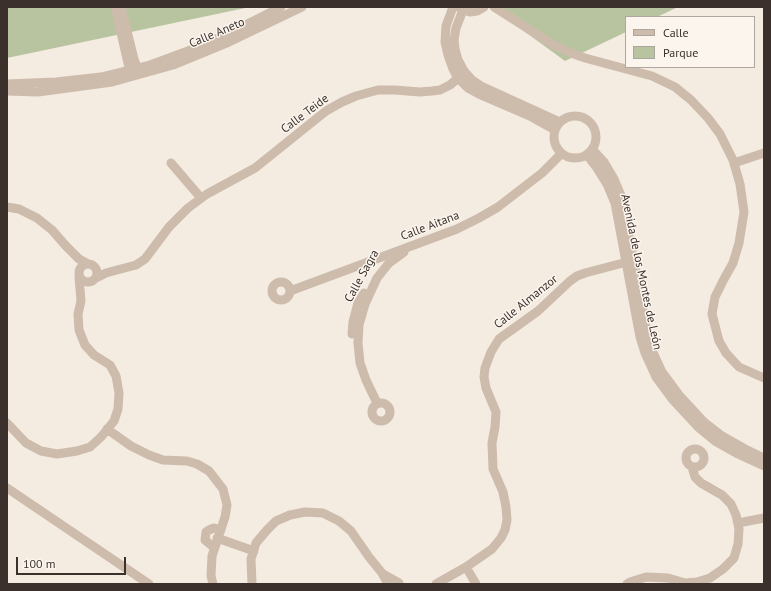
<!DOCTYPE html>
<html>
<head>
<meta charset="utf-8">
<style>
  body { margin:0 }
  #map { position:relative; width:771px; height:591px; overflow:hidden; background:#f4ebe1; font-family:"PT Sans",sans-serif }
  canvas { display:block }
  .frame { position:absolute; inset:0; border:8px solid #3b302b; pointer-events:none }
  .legend { position:absolute; left:625px; top:16px; width:130px; height:52px; box-sizing:border-box; background:#fbf5ee; border:1px solid #aea6a0; margin:0; padding:5px 7px; list-style:none; font-size:12px; color:#3b302b }
  .legend li { display:flex; align-items:center; gap:8px; height:20px }
  .legend b { width:20px; border:1px solid #aea6a0 }
  .scale { position:absolute; left:16px; top:557px; width:110px; height:18px; box-sizing:border-box; border:2px solid #3b302b; border-top:0; padding-left:5px; font-size:12px; line-height:14px; white-space:nowrap; color:#3b302b; -webkit-text-stroke:3px #fbf5ee; paint-order:stroke }
</style>
</head>
<body>
<div id="map">
<canvas width="771" height="591"></canvas>
<div class="frame"></div>
<ul class="legend">
<li><b style="height:5px;background:#cdbbac"></b>Calle</li>
<li><b style="height:11px;background:#b8c4a0"></b>Parque</li>
</ul>
<div class="scale">100 m</div>
</div>
<script>
const g = document.querySelector('canvas').getContext('2d');
g.lineJoin = 'round';
function fill(path, color) {
  g.fillStyle = color;
  g.fill(path, 'evenodd');
}
function toPath(rows) {
  const path = new Path2D();
  for (const r of rows) {
    if (r.length === 3) {
      path.moveTo(r[0] + r[2], r[1]);
      path.arc(r[0], r[1], r[2], 0, 2 * Math.PI);
      continue;
    }
    path.moveTo(r[0], r[1]);
    for (let i = 2; i < r.length; i += 2) path.lineTo(r[i], r[i + 1]);
  }
  return path;
}
function stroke(path, color, width, dash) {
  g.strokeStyle = color;
  g.lineWidth = width;
  g.lineCap = dash ? 'butt' : 'round';
  g.setLineDash(dash || []);
  g.stroke(path);
}
function drawText(font, color, halo, rows, align = 'center') {
  g.font = font + ' "PT Sans",sans-serif';
  g.lineWidth = 3;
  g.setLineDash([]);
  g.textBaseline = 'middle';
  g.strokeStyle = halo;
  g.fillStyle = color;
  for (const [text, x, y, turn = 0] of rows) {
    g.save();
    g.translate(x, y);
    g.rotate((+turn || 0) * Math.PI / 180);
    g.textAlign = isNaN(turn) ? turn : align;
    if (halo) g.strokeText(text, 0, 0);
    g.fillText(text, 0, 0);
    g.restore();
  }
}
fill(toPath([
  [7,7,250,7,7,58],
  [491,7,678,7,657,17,626,17,626,32,565,61]
]), '#b8c4a0');
stroke(toPath([
  [115,7,131,76],
  [121,7,134,59,139,73],
  [453,7,446,26,445,42,448,55,453,69,458,78,468,88,479,94,530,116,555,130],
  [458,7,463,10,470,12,477,11,484,7],
  [494,7,552,44,568,52,585,58,652,76,675,87,691,100,708,118,720,134,733,160,740,184,744,212,739,243,733,263,724,279,715,297,712,314,719,341,726,353,739,367,764,378],
  [463,10,456,28,454,40,455,49,458,60,464,71,472,80,481,86,560,122],
  [7,84,56,82,101,77,150,65,188,51,230,33,281,7],
  [7,91,38,92,112,82,173,65,229,42,302,7],
  [575,137,21],
  [592,149,604,162,614,179,622,198,647,332,651,348,662,372,679,395,704,422,722,436,745,449,764,458],
  [587,155,597,168,607,184,615,203,640,337,645,353,656,377,673,400,698,427,715,441,738,454,764,466],
  [171,163,201,198],
  [734,163,764,153],
  [7,207,19,209,37,218,52,230,66,246,79,259,88,264],
  [88,273,9],
  [96,278,106,273,117,270,136,265,145,259,169,227,188,208,207,194,255,168,326,111,342,102,356,96,378,90,395,90,420,92,432,91,440,90,450,85,458,78],
  [281,291,9],
  [290,291,457,229,479,218,498,207,542,173,561,154],
  [352,334,353,322,358,303,364,293],
  [381,412,9],
  [377,403,366,380,360,363,358,343,359,325,365,304,377,278,389,263,404,252],
  [7,423,26,443,41,451,57,454,77,451,90,447,101,437,114,421,118,409,119,393,116,376,110,365,94,355,85,345,79,330,78,314,81,301,79,277],
  [107,429,131,446,149,455,163,460,187,461,197,464,209,471,223,489,227,505,225,517,212,556,211,576,213,584],
  [695,458,9],
  [7,488,149,584],
  [738,523,764,518],
  [217,538,254,551],
  [215,547,211,545,205,540,206,532,209,530,214,528,221,530],
  [466,567,476,584],
  [383,574,399,583],
  [252,584,251,559,256,543,267,530,276,521,290,515,305,512,323,513,339,521,351,531,369,557,382,573,388,584],
  [436,584,466,567,492,549,501,538,505,530,507,520,506,507,503,492,493,469,492,443,495,427,496,412,486,388,484,377,485,368,491,352,499,339,538,311,570,281,577,276,585,273,627,262],
  [627,584,630,582,646,577,668,578,685,583,697,582,710,578,723,569,734,558,738,544,739,529,736,515,731,504,722,495,701,483,695,477,692,467]
]), '#cdbbac', 9);
drawText('12px', '#3b302b', '#fbf5ee', [
  ["Calle Aneto",217,33,-23],
  ["Calle Teide",305,114,-37],
  ["Calle Aitana",430,226,-21],
  ["Avenida de los Montes de León",641,272,78],
  ["Calle Sagra",362,276,-61],
  ["Calle Almanzor",526,302,-39]
]);
</script>
</body>
</html>
